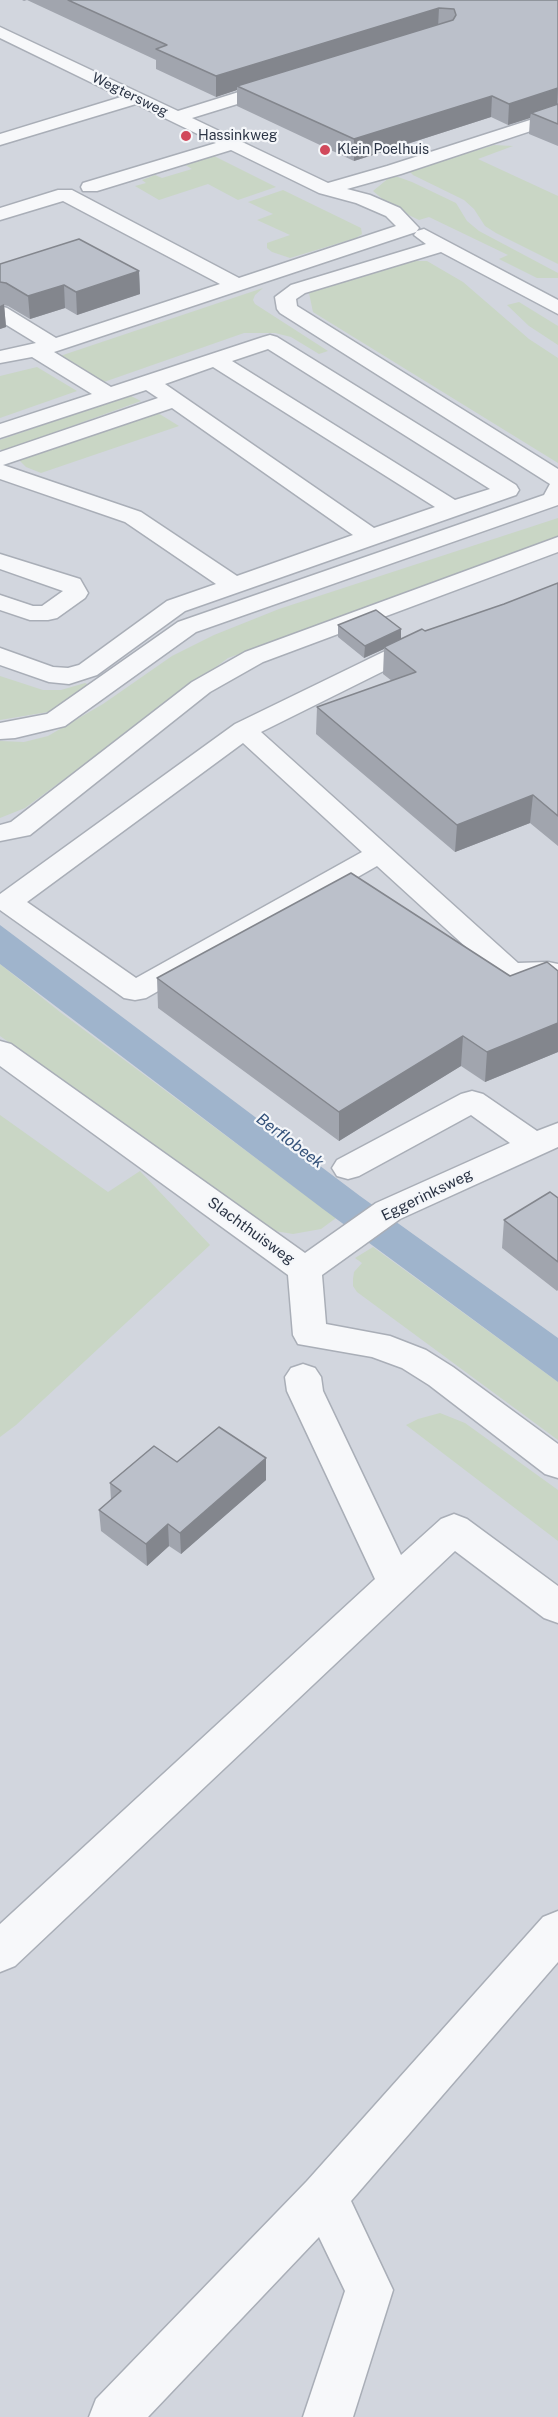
<!DOCTYPE html>
<html>
<head>
<meta charset="utf-8">
<style>
  body { margin:0 }
  canvas { display:block; background:#e4e7ec }
</style>
</head>
<body>
<canvas width="558" height="2417"></canvas>
<script>
const g = document.querySelector('canvas').getContext('2d');
g.lineJoin = 'round';
function fill(path, color) {
  g.fillStyle = color;
  g.fill(path, 'evenodd');
}
function toPath(rows) {
  const path = new Path2D();
  for (const r of rows) {
    path.moveTo(r[0], r[1]);
    for (let i = 2; i < r.length; i += 2) path.lineTo(r[i], r[i + 1]);
  }
  return path;
}
function stroke(path, color, width, dash) {
  g.strokeStyle = color;
  g.lineWidth = width;
  g.lineCap = dash ? 'butt' : 'round';
  g.setLineDash(dash || []);
  g.stroke(path);
}
function drawText(font, color, halo, rows, align = 'center') {
  g.font = font + ' "Public Sans",sans-serif';
  g.lineWidth = 4.5;
  g.setLineDash([]);
  g.textBaseline = 'middle';
  g.strokeStyle = halo;
  g.fillStyle = color;
  for (const [text, x, y, turn = 0] of rows) {
    g.save();
    g.translate(x, y);
    g.rotate((+turn || 0) * Math.PI / 180);
    g.textAlign = isNaN(turn) ? turn : align;
    if (halo) g.strokeText(text, 0, 0);
    g.fillText(text, 0, 0);
    g.restore();
  }
}
fill(toPath([
  [0,0,558,0,558,2417,0,2417]
]), '#d2d6de');
fill(toPath([
  [494,145,513,146,478,159,558,196,558,264,496,233,485,226,474,209,464,200,413,175,409,171],
  [210,154,276,187,238,200,208,184,159,200,135,186,146,183,142,180,155,175,162,178,192,169,182,163],
  [390,177,398,177,412,182,456,203,467,221,479,231,558,273,558,278,537,278,499,259,508,255,429,217,419,220,392,207,373,191],
  [283,190,361,228,362,234,356,238,290,258,272,252,267,248,267,243,290,235,257,220,273,214,248,202],
  [413,261,427,261,463,282,529,339,558,358,558,463,313,312,309,293,401,262],
  [263,288,255,295,253,300,255,304,328,351,319,354,291,337,275,333,244,333,104,382,60,356],
  [519,302,558,326,558,345,529,326,507,305],
  [37,367,77,391,0,418,0,376],
  [129,395,141,401,3,451,0,449,0,440],
  [153,410,179,426,41,473,26,467,17,458],
  [558,518,558,540,228,658,25,808,0,818,0,741,24,742,48,736,103,704,172,656,214,635,279,609],
  [0,676,43,690,61,690,85,683,94,687,69,704,48,712,0,720],
  [0,964,60,1012,336,1218,321,1229,293,1234,275,1231,0,1036],
  [0,1115,108,1192,140,1171,210,1245,16,1425,0,1437],
  [373,1247,558,1382,558,1440,357,1292,353,1286,353,1279,354,1272,362,1263,355,1258],
  [440,1413,465,1423,558,1490,558,1541,406,1425,418,1419]
]), '#c9d6c5');
fill(toPath([
  [0,925,360,1196,558,1338,558,1382,323,1209,0,964]
]), '#9fb4cc');
const minor = toPath([
  [0,27,178,111,274,81,286,81,289,85,286,89,192,118,328,183,387,166,558,111,558,122,401,174,347,189,370,195,400,208,419,228,416,232,54,352,111,387,263,337,270,335,277,337,516,485,519,490,516,495,185,611,97,675,69,684,49,682,0,665,0,648,53,667,68,668,79,665,167,601,216,584,125,522,0,479,0,452,158,398,146,390,0,438,0,424,92,394,32,357,0,363,0,351,36,343,0,321,0,306,7,308,56,338,220,284,63,201,0,220,0,208,58,190,72,190,239,278,396,226,386,216,356,203,319,193,231,150,97,191,83,191,81,187,83,183,216,143,136,104,0,145,0,134,121,97,0,38,0,27],
  [268,349,490,489,455,500,232,361,268,349],
  [213,367,435,507,374,528,165,384,213,367],
  [172,408,353,535,237,576,141,512,3,465,172,408],
  [424,229,558,300,558,314,441,252,305,293,296,299,297,306,558,469,558,505,196,632,65,726,15,738,0,739,0,723,47,714,178,622,544,495,550,484,280,313,277,309,275,297,291,285,426,244,414,235,417,231,424,229],
  [558,537,558,552,263,662,210,692,30,835,0,841,0,825,11,822,192,682,245,652,558,537],
  [0,554,80,579,88,593,85,598,57,618,48,620,30,620,0,610,0,595,33,606,42,606,63,591,0,569,0,554],
  [423,634,432,637,436,642,432,647,261,732,518,963,548,962,558,964,558,989,547,987,541,980,511,981,501,979,377,866,146,998,135,1000,124,998,0,910,0,894,235,724,414,637,423,634],
  [243,743,362,852,136,978,27,902,243,743],
  [0,1041,11,1044,305,1253,376,1203,510,1143,471,1115,359,1176,348,1179,337,1176,332,1168,337,1160,461,1094,472,1091,483,1094,537,1131,558,1123,558,1147,400,1219,322,1275,326,1324,390,1336,426,1350,453,1367,558,1444,558,1478,545,1474,429,1385,402,1368,372,1357,298,1344,293,1335,288,1275,0,1066,0,1041],
  [303,1364,315,1368,321,1377,323,1391,401,1555,441,1519,454,1514,467,1519,558,1586,558,1623,544,1618,455,1551,15,1966,0,1972,0,1924,375,1579,287,1391,285,1377,291,1368,303,1364],
  [558,1911,558,1962,351,2201,393,2290,353,2417,303,2417,345,2291,319,2237,148,2417,89,2417,96,2399,307,2181,543,1917,558,1911]
]);
stroke(minor, '#a9aeb7', 3);
fill(minor, '#f7f8fa');
fill(toPath([
  [22,0,558,0,558,146,529,134,530,118,508,125,491,117,354,161,237,106,237,90,216,97,156,69,156,60,27,0,24,1],
  [0,264,139,271,140,294,77,315,65,308,30,319,8,306,4,305,6,327,0,329],
  [558,583,558,846,530,823,455,852,316,734,317,707,392,681,383,674,384,649,364,658,338,637,338,625,401,639,504,604],
  [558,971,558,1052,485,1082,461,1066,339,1141,158,1008,157,978,510,976],
  [558,1198,558,1290,557,1291,502,1248,504,1220],
  [177,1462,266,1480,181,1554,169,1546,147,1566,101,1531,99,1510,111,1500,110,1483]
]), '#a1a5ae');
fill(toPath([
  [439,8,438,28,237,86,237,90,216,97,216,76],
  [558,88,557,109,531,113,530,118,508,125,509,104],
  [492,96,491,117,354,161,354,139],
  [139,271,140,294,77,315,76,292],
  [64,285,65,308,30,319,28,296],
  [4,304,6,327,0,329,0,306],
  [401,629,401,641,384,647,384,649,364,658,365,646],
  [533,795,530,823,455,852,457,825],
  [558,1023,558,1052,485,1082,487,1052],
  [463,1036,461,1066,339,1141,339,1112],
  [266,1458,266,1480,181,1554,180,1533],
  [168,1524,169,1546,147,1566,146,1544]
]), '#83868d');
const building = toPath([
  [68,0,558,0,558,88,509,104,492,96,354,139,237,86,453,20,456,15,454,9,439,8,216,76,156,49,167,45,68,0],
  [558,104,558,124,531,113,558,104],
  [79,239,139,271,76,292,64,285,28,296,6,283,0,282,0,264,79,239],
  [558,583,558,816,533,795,457,825,317,707,416,672,384,647,422,629,425,631,504,604,558,583],
  [376,610,401,629,365,646,338,625,376,610],
  [351,873,510,976,547,962,558,971,558,1023,487,1052,463,1036,339,1112,157,978,351,873],
  [550,1192,558,1198,558,1262,504,1220,550,1192],
  [219,1427,266,1458,180,1533,168,1524,146,1544,99,1510,121,1491,110,1483,154,1446,177,1462,219,1427]
]);
fill(building, '#bbc0ca');
stroke(building, '#83868d', 1.5);
for (const [x, y, r, color] of [
  [186,136,6,"#d1495b"],
  [325,150,6,"#d1495b"]
]) {
  const dot = new Path2D();
  dot.arc(x, y, r, 0, 2 * Math.PI);
  g.fillStyle = color;
  g.fill(dot);
  stroke(dot, '#f4f6f9', 2);
}
drawText('14px', '#2b3445', '#f4f6f9', [
  ["Wegtersweg",130,95,26]
]);
drawText('14px', '#2b3445', '#f4f6f9', [
  ["Hassinkweg",198,136],
  ["Klein Poelhuis",337,150]
], 'left');
drawText('15px', '#2b3445', '#f4f6f9', [
  ["Eggerinksweg",427,1195,-26],
  ["Slachthuisweg",251,1231,36]
]);
drawText('italic 16px', '#34527a', '#f4f6f9', [
  ["Berflobeek",290,1141,37]
]);
</script>
</body>
</html>
